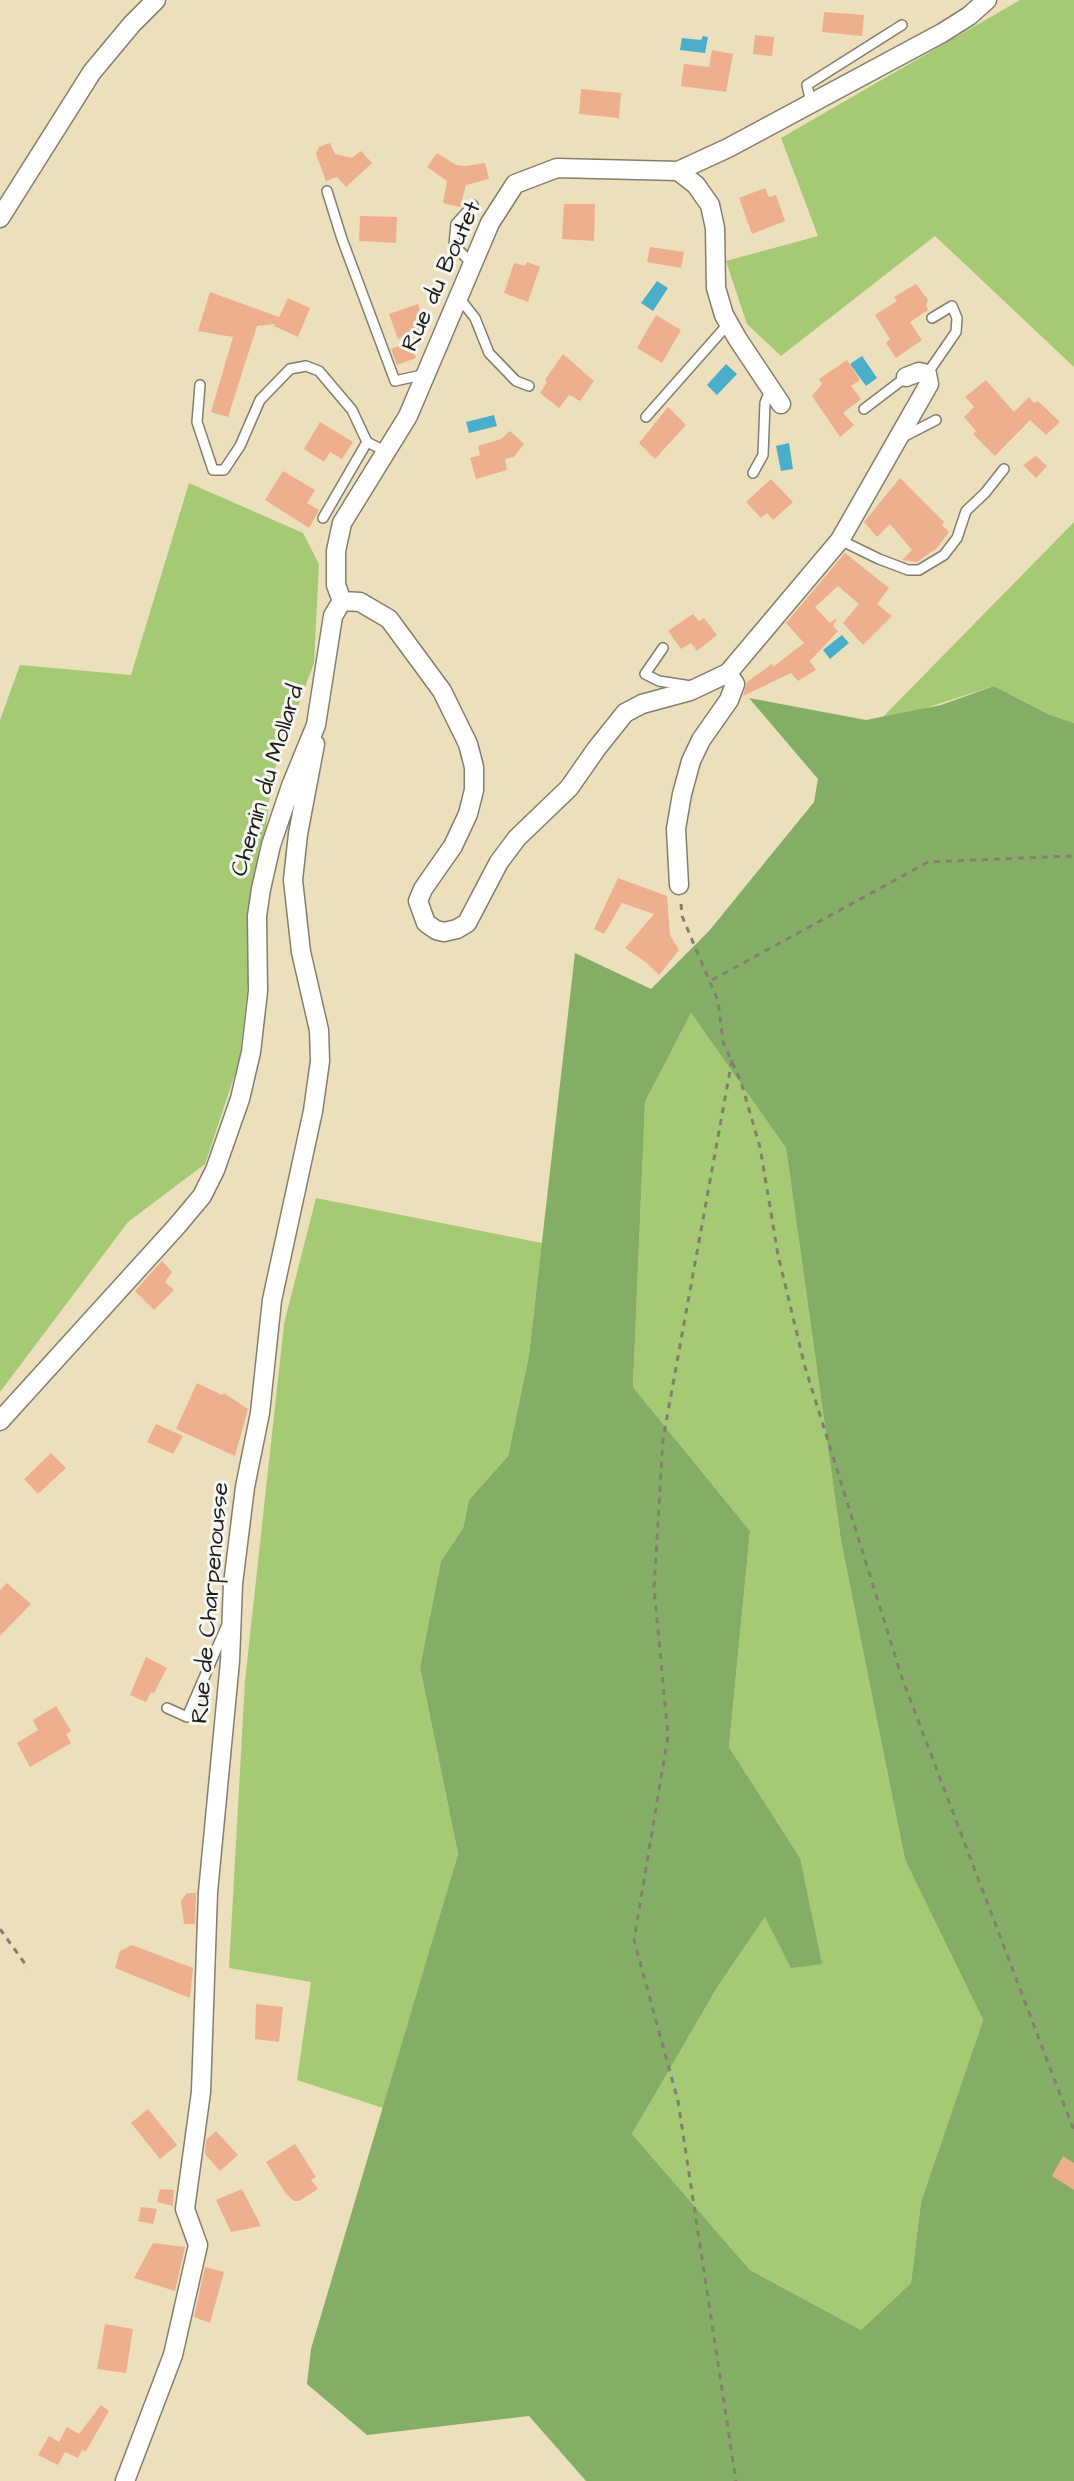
<!DOCTYPE html>
<html>
<head>
<meta charset="utf-8">
<style>
  body { margin:0 }
  canvas { display:block; background:#ebdfbc }
</style>
</head>
<body>
<canvas width="1074" height="2481"></canvas>
<script>
const g = document.querySelector('canvas').getContext('2d');
g.lineJoin = 'round';
function fill(path, color) {
  g.fillStyle = color;
  g.fill(path, 'evenodd');
}
function toPath(rows) {
  const path = new Path2D();
  for (const r of rows) {
    path.moveTo(r[0], r[1]);
    for (let i = 2; i < r.length; i += 2) path.lineTo(r[i], r[i + 1]);
  }
  return path;
}
function stroke(path, color, width, dash) {
  g.strokeStyle = color;
  g.lineWidth = width;
  g.lineCap = dash ? 'butt' : 'round';
  g.setLineDash(dash || []);
  g.stroke(path);
}
function drawText(font, color, halo, rows, align = 'center') {
  g.font = font + ' "Architects Daughter",sans-serif';
  g.lineWidth = 6;
  g.setLineDash([]);
  g.textBaseline = 'middle';
  g.strokeStyle = halo;
  g.fillStyle = color;
  for (const [text, x, y, turn = 0] of rows) {
    g.save();
    g.translate(x, y);
    g.rotate((+turn || 0) * Math.PI / 180);
    g.textAlign = isNaN(turn) ? turn : align;
    if (halo) g.strokeText(text, 0, 0);
    g.fillText(text, 0, 0);
    g.restore();
  }
}
fill(toPath([
  [1020,0,1074,0,1074,367,935,236,781,356,747,324,726,261,818,236,781,138],
  [189,483,303,533,319,564,314,663,272,776,239,1062,205,1164,128,1222,0,1392,0,720,20,665,131,675],
  [1074,522,1074,723,1048,714,994,686,876,724],
  [691,1013,786,1148,841,1541,905,1860,983,2020,921,2202,911,2283,861,2330,750,2270,632,2134,718,1986,765,1917,800,1858,729,1747,750,1531,633,1387,645,1102],
  [316,1198,542,1243,529,1355,508,1456,469,1500,463,1528,441,1561,420,1667,458,1854,383,2108,297,2080,311,1982,229,1968,245,1681,284,1324]
]), '#a6ca74');
fill(toPath([
  [994,686,1048,714,1074,723,1074,2481,586,2481,529,2416,367,2435,307,2384,311,2349,458,1854,420,1667,441,1561,463,1528,469,1500,508,1456,529,1355,575,953,651,989,709,931,814,802,818,779,749,698,866,720,941,705],
  [691,1013,786,1148,841,1541,905,1860,983,2020,921,2202,911,2283,861,2330,750,2270,632,2134,718,1986,765,1917,791,1968,822,1964,800,1858,729,1747,750,1531,633,1387,645,1102]
]), '#84ae66');
fill(toPath([
  [703,36,708,37,705,53,680,50,682,38,701,40],
  [657,281,668,288,653,311,641,303],
  [862,356,877,378,866,386,850,364],
  [726,364,737,374,717,395,707,385],
  [494,415,497,426,469,433,466,422],
  [789,443,793,469,781,471,776,446],
  [842,635,849,643,830,659,823,650]
]), '#4aaeca');
fill(toPath([
  [824,12,864,15,862,36,822,32],
  [755,35,774,37,772,56,753,54],
  [712,50,733,54,726,92,681,86,684,64,709,67],
  [581,89,621,93,619,118,579,114],
  [330,143,335,154,352,158,361,151,372,163,346,187,337,177,326,181,316,154,319,147],
  [437,153,456,165,466,166,485,163,489,179,466,185,460,207,443,203,447,181,427,167],
  [765,188,769,197,776,195,785,221,752,234,739,198],
  [564,204,595,204,594,241,562,239],
  [360,216,397,217,396,243,359,241],
  [650,247,684,252,681,268,647,262],
  [527,262,540,267,528,302,504,293,514,263,525,266],
  [916,284,928,300,926,305,928,310,910,322,922,340,896,358,886,343,890,339,875,315,897,301,894,297],
  [210,292,279,317,288,298,310,308,298,337,274,326,275,324,257,326,228,417,211,412,233,337,198,331],
  [418,304,426,328,398,339,389,314],
  [656,315,681,330,662,363,637,348],
  [410,342,416,358,397,365,391,349],
  [563,354,594,381,580,401,569,395,559,408,540,393,547,382,545,380],
  [847,360,860,380,851,386,861,399,843,413,854,425,840,437,812,396,822,384,819,379],
  [986,380,1014,412,1029,397,1034,403,1038,401,1060,422,1046,435,1030,420,995,456,973,434,976,431,964,417,974,407,965,397],
  [668,407,686,425,655,459,639,443],
  [320,422,353,442,342,459,330,452,324,462,304,449],
  [510,431,524,444,514,457,505,459,507,470,476,479,470,458,480,455,478,446,501,439],
  [1036,456,1047,466,1036,478,1023,465],
  [283,471,315,490,307,503,319,510,309,528,265,500],
  [900,478,944,522,942,525,949,532,937,548,917,562,902,560,912,550,890,524,877,537,864,522],
  [771,479,793,502,773,520,767,513,761,518,746,502],
  [845,553,889,588,877,604,892,616,863,645,843,623,859,604,838,586,815,607,830,623,837,618,833,626,838,631,810,661,816,670,798,681,791,673,743,696,747,682,772,664,773,667,804,643,786,623],
  [693,614,699,621,704,618,717,635,697,651,691,643,681,649,668,631],
  [618,878,667,896,670,935,679,950,659,975,647,963,625,948,654,914,622,903,604,934,594,929],
  [162,1261,172,1272,165,1282,174,1290,154,1310,135,1291],
  [197,1383,222,1395,224,1393,248,1409,235,1456,176,1429],
  [156,1424,183,1436,173,1454,147,1442],
  [51,1453,66,1468,38,1494,24,1479],
  [7,1583,31,1604,0,1636,0,1590],
  [146,1657,167,1668,154,1693,151,1692,146,1702,130,1695],
  [56,1706,71,1731,66,1734,71,1743,30,1767,17,1743,38,1730,33,1720],
  [187,1893,196,1893,195,1924,184,1924,181,1901],
  [132,1945,193,1968,190,1998,115,1968,120,1951],
  [256,2004,283,2007,279,2042,255,2039],
  [148,2109,177,2145,160,2159,131,2123],
  [216,2131,238,2155,220,2171,205,2154,206,2140],
  [295,2144,316,2177,311,2180,318,2189,299,2201,294,2201,286,2194,266,2162],
  [1063,2156,1074,2163,1074,2190,1052,2176],
  [160,2189,174,2190,173,2206,157,2202],
  [242,2189,261,2226,231,2232,216,2200],
  [141,2207,157,2209,153,2224,138,2221],
  [153,2243,185,2247,175,2291,134,2278],
  [205,2267,224,2272,210,2323,194,2317],
  [105,2324,133,2329,126,2373,97,2369],
  [101,2405,109,2411,86,2451,82,2450,78,2458,65,2452,58,2465,38,2455,49,2436,59,2442,67,2427,79,2434]
]), '#eeaf8f');
const lane = toPath([
  [811,103,807,85,902,25],
  [327,191,342,239,395,381,426,374],
  [472,264,454,245,456,224,473,205],
  [460,299,475,318,489,353,516,381,529,386],
  [927,374,956,332,957,318,952,306,932,318],
  [200,385,197,422,213,470,224,470,240,446,260,400,290,369,306,366,319,371,352,410,367,442,387,452],
  [864,409,906,377],
  [646,417,729,323],
  [903,437,936,420],
  [753,473,763,455,765,403,771,388],
  [323,518,367,442],
  [840,540,879,559,908,570,919,570,944,555,957,538,966,511,985,493,1004,469],
  [663,648,645,674,659,681,691,686],
  [167,1708,187,1717,226,1627]
]);
const street = toPath([
  [678,171,696,185,710,205,715,228,716,288,724,315,737,338,781,404],
  [0,218,92,72,132,24,156,0],
  [342,601,336,585,336,551,342,523,408,416,490,223,515,184,557,168,678,171,728,148,942,33,969,16,987,0],
  [679,885,676,829,682,794,691,761,701,740,729,700,735,684,728,673],
  [0,1421,176,1227,202,1196,215,1170,240,1099,251,1052,258,991,257,916,261,889,271,845,291,786,316,725,333,616,342,601,360,602,389,619,442,691,468,744,474,767,474,790,468,814,453,846,423,889,418,901,426,923,436,930,444,932,457,929,467,923,499,862,517,838,569,788,597,748,625,713,642,704,690,691,728,673,840,540,929,384,927,374,919,372,906,377],
  [125,2481,173,2355,198,2245,185,2209,201,2092,208,1892,230,1661,233,1584,245,1487,260,1413,272,1300,313,1111,320,1061,319,1030,301,952,293,880,298,834,315,744]
]);
stroke(lane, '#847e6c', 12);
stroke(street, '#847e6c', 21);
stroke(toPath([
  [681,904,682,916,718,1001,723,1042,741,1082,760,1147,778,1255,805,1367,902,1678,1074,2131],
  [712,980,928,862,1074,856],
  [732,1060,663,1439,654,1588,668,1736,634,1940,678,2101,736,2481],
  [0,1929,28,1968]
]), '#847e6c', 3, [6, 6]);
stroke(lane, '#fff', 9);
stroke(street, '#fff', 18);
drawText('24px', '#1c1c1c', '#f6f6f2', [
  ["Rue du Boutet",443,277,-66],
  ["Chemin du Mollard",269,781,-73],
  ["Rue de Charpenousse",212,1603,-85]
]);
</script>
</body>
</html>
